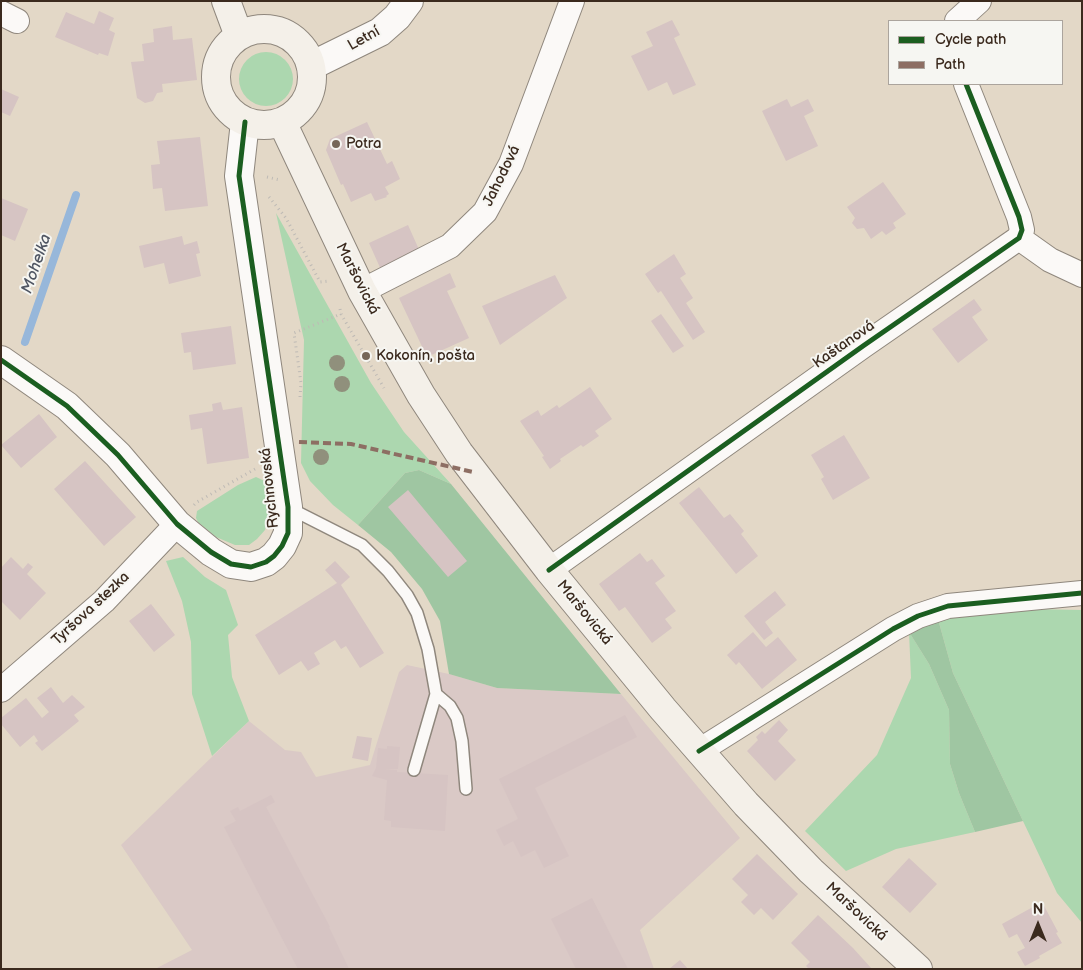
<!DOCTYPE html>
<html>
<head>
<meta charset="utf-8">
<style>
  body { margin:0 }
  #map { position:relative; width:1083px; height:970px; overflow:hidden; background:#e3d8c7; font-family:"Balsamiq Sans",sans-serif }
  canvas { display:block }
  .frame { position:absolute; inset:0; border:2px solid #3b2a1e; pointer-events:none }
  .legend { position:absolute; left:888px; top:20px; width:175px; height:65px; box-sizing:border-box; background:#f6f6f2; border:1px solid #aba49d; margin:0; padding:6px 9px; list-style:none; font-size:15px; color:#3b2a1e }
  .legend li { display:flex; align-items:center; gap:10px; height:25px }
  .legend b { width:25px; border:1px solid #aba49d }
  .north { position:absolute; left:1013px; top:900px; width:50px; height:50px; -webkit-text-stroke:4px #f6f6f2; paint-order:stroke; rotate:0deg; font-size:14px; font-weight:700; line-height:20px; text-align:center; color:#3b2a1e }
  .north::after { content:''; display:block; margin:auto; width:18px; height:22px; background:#3b2a1e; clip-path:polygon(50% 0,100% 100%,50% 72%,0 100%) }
</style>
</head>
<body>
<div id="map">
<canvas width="1083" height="970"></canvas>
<div class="frame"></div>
<ul class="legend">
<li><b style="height:6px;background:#1b5e20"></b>Cycle path</li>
<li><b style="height:6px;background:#8d6e63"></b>Path</li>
</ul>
<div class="north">N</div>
</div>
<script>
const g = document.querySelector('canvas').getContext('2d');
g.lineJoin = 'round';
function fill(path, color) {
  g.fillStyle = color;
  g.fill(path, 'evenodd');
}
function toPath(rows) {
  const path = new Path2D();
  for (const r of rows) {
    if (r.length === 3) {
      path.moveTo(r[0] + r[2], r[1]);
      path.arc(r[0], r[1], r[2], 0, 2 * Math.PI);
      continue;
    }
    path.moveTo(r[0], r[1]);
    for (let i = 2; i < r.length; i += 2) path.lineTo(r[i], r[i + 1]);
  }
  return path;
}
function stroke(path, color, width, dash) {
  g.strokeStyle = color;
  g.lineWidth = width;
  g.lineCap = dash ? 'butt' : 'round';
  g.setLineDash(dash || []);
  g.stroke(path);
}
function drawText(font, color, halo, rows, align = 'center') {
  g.font = font + ' "Balsamiq Sans",sans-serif';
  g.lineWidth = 4;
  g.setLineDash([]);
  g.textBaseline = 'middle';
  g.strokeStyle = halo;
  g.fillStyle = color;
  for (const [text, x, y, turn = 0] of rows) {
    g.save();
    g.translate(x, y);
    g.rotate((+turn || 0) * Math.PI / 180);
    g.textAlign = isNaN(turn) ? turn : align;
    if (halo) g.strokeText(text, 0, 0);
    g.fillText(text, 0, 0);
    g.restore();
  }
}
fill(toPath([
  [407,665,449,674,497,688,621,694,740,838,640,930,654,969,155,969,192,950,121,845,249,721,285,750,301,752,316,777,370,765,399,672]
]), '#dac9c6');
fill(toPath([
  [266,79,27],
  [276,213,371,383,404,432,451,484,419,470,405,473,358,525,333,505,310,481,301,463,304,340],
  [256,477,267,482,270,494,271,509,265,530,257,539,249,545,235,545,216,537,198,522,196,518,197,511,238,485],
  [183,557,205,577,226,590,238,625,228,635,232,677,249,721,212,756,192,694,191,642,182,601,166,561],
  [1028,609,1082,610,1082,923,1057,893,953,673,938,619],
  [909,632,929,664,949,710,950,764,959,793,975,832,896,849,846,871,805,831,877,755,911,678]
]), '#acd7af');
fill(toPath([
  [419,470,451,484,621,694,497,688,449,674,440,621,422,589,391,552,358,525,405,473],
  [938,619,953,673,1023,821,975,832,959,793,950,764,949,710,929,664,909,632]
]), '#9fc6a2');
stroke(toPath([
  [25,342,76,195]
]), '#97b7da', 8);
fill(toPath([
  [99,11,114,18,109,30,115,33,108,56,99,53,98,55,55,37,66,12,94,24],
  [672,20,680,35,674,38,696,85,673,95,667,82,648,91,631,56,653,46,646,32],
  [172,26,173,40,192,38,197,80,162,84,163,92,157,93,153,101,145,103,137,98,131,62,144,61,142,44,154,42,153,29],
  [1,89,19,97,10,116,1,112],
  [787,99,791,107,808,99,814,111,804,116,818,146,786,161,762,111],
  [367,122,387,164,392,161,400,179,385,187,389,194,386,196,387,197,375,201,371,193,351,202,343,184,341,185,326,150,330,139],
  [200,137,208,206,165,211,162,188,153,189,151,165,160,164,157,141],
  [883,182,906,214,893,223,896,228,886,235,882,231,871,239,864,228,857,229,852,223,855,218,847,207],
  [1,198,28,209,15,241,1,235],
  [408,225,421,254,382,272,369,243],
  [182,236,184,245,197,241,200,253,196,254,201,276,169,284,164,263,144,268,139,246],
  [674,254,686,274,680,278,693,298,686,303,705,332,693,340,661,291,658,293,645,274],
  [450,273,456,287,447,291,469,338,427,357,399,298],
  [555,275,567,298,500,345,482,306],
  [974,299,982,310,972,317,988,340,958,363,932,329],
  [661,314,684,346,673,353,651,321],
  [231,326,236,364,193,370,191,352,184,353,181,333],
  [590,387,612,419,595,431,599,436,583,447,581,445,560,459,561,461,550,469,542,457,544,456,520,421,538,410,541,416,557,405,559,408],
  [221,402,223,410,242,407,249,458,207,464,202,428,191,430,189,415,213,411,212,404],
  [39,414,57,437,21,468,1,445],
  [844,435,870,478,833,500,821,479,824,477,811,455],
  [85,461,136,517,104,546,54,489],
  [699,487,724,518,730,514,744,531,741,534,758,556,736,574,679,503],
  [408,490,467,561,448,577,388,507],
  [640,553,647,562,652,559,665,576,655,583,676,611,665,619,672,628,652,643,625,607,619,611,599,584],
  [11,557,23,569,28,563,33,567,27,574,46,593,20,620,1,601,1,568],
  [335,561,350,577,341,585,384,653,360,668,346,646,341,649,335,640,314,653,320,664,308,671,301,661,279,675,255,635,337,583,325,570],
  [775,591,786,605,765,622,773,633,764,640,744,616],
  [151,604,175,635,154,652,129,621],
  [753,632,766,647,778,637,797,660,762,689,739,662,736,665,727,655],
  [51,687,63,703,72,695,85,707,74,715,79,721,42,751,35,743,38,741,34,735,20,747,1,724,1,718,26,698,42,718,49,712,37,698],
  [625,715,637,737,535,788,569,856,544,868,535,850,521,857,513,841,504,846,496,830,518,819,499,779],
  [779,720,788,730,778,741,796,760,775,781,747,751,758,740,756,737,762,731,765,734],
  [357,736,372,738,368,761,352,758],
  [387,746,400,747,398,769,384,769,397,770,397,772,448,775,445,831,391,827,391,821,384,820,387,780,372,776,376,768,378,748,387,749],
  [271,795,275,802,266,807,330,927,329,927,349,969,298,969,224,827,236,821,230,811,238,807,240,811],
  [757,854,798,894,773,920,761,908,754,915,741,902,748,895,732,879],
  [909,858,937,884,910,913,882,887],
  [592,898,628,969,576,969,551,919],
  [1042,902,1058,932,1056,933,1062,943,1039,956,1040,958,1025,966,1017,952,1025,948,1017,934,1009,938,1002,924],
  [818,915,853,948,872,969,809,969,806,966,810,962,791,943],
  [680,960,688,969,669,969]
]), '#d6c4c3');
const service = toPath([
  [289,508,362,545,388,571,407,595,417,613,428,649,436,694,414,770],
  [436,694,450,706,457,718,462,741,466,789]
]);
const minor = toPath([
  [1,13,17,21],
  [957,21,979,1],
  [1019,238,1050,260,1082,275],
  [362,291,450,246,485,212,511,164,572,1],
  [549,570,863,346,1019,238,1022,230,1019,217,966,84],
  [1,690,104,601,177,524],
  [699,751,893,629,918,616,948,606,1082,593]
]);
const tertiary = toPath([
  [311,66,380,32,397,17,409,1],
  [1,360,67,406,118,455,177,524,211,552,231,564,251,567,266,562,274,556,282,546,288,533,288,507,239,176,245,122]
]);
const secondary = toPath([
  [226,1,239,36],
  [264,77,48],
  [282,122,362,291,421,395,459,453,549,570,663,709,746,804,811,871,918,969]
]);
stroke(service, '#8f877d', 14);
stroke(minor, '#8f877d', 26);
stroke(tertiary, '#8f877d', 30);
stroke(secondary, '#8f877d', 30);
stroke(toPath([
  [267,177,280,180],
  [269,197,286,218,320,282,329,281],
  [340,309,341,314,384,388],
  [300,397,301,383,294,333,341,314],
  [194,505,197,502,255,469]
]), '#bebab5', 3, [1, 4]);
stroke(service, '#fbf9f7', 11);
stroke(minor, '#fbf9f7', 24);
stroke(tertiary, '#fbf9f7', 28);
stroke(secondary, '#f4f0e9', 28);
stroke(toPath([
  [299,442,351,444,473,472]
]), '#8d6e63', 4, [8, 4]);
stroke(toPath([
  [1,360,67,406,118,455,177,524,211,552,231,564,251,567,266,562,274,556,282,546,288,533,288,507,239,176,245,122],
  [549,570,863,346,1019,238,1022,230,1019,217,966,84],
  [699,751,893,629,918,616,948,606,1082,593]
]), '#1b5e20', 5);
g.fillStyle = '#90907c';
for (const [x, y] of [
  [337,363],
  [342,384],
  [321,457]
]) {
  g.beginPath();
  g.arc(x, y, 8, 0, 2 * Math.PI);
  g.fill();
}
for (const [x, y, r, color] of [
  [336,144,5,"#766759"],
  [366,356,5,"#766759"]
]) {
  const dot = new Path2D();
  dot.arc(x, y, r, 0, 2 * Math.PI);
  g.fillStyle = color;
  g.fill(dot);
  stroke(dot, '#f6f6f2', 2);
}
drawText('15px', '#3b2a1e', '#f6f6f2', [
  ["Letní",364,39,-29],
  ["Jahodová",502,176,-64],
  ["Maršovická",357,279,63],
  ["Kaštanová",844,345,-35],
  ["Rychnovská",270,488,-96],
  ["Tyršova stezka",91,609,-43],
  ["Maršovická",584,613,51],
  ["Maršovická",856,912,43]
]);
drawText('15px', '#3b2a1e', '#f6f6f2', [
  ["Potra",346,144],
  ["Kokonín, pošta",376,356]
], 'left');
drawText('italic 16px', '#505663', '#f6f6f2', [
  ["Mohelka",37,264,-71]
]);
</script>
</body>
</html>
